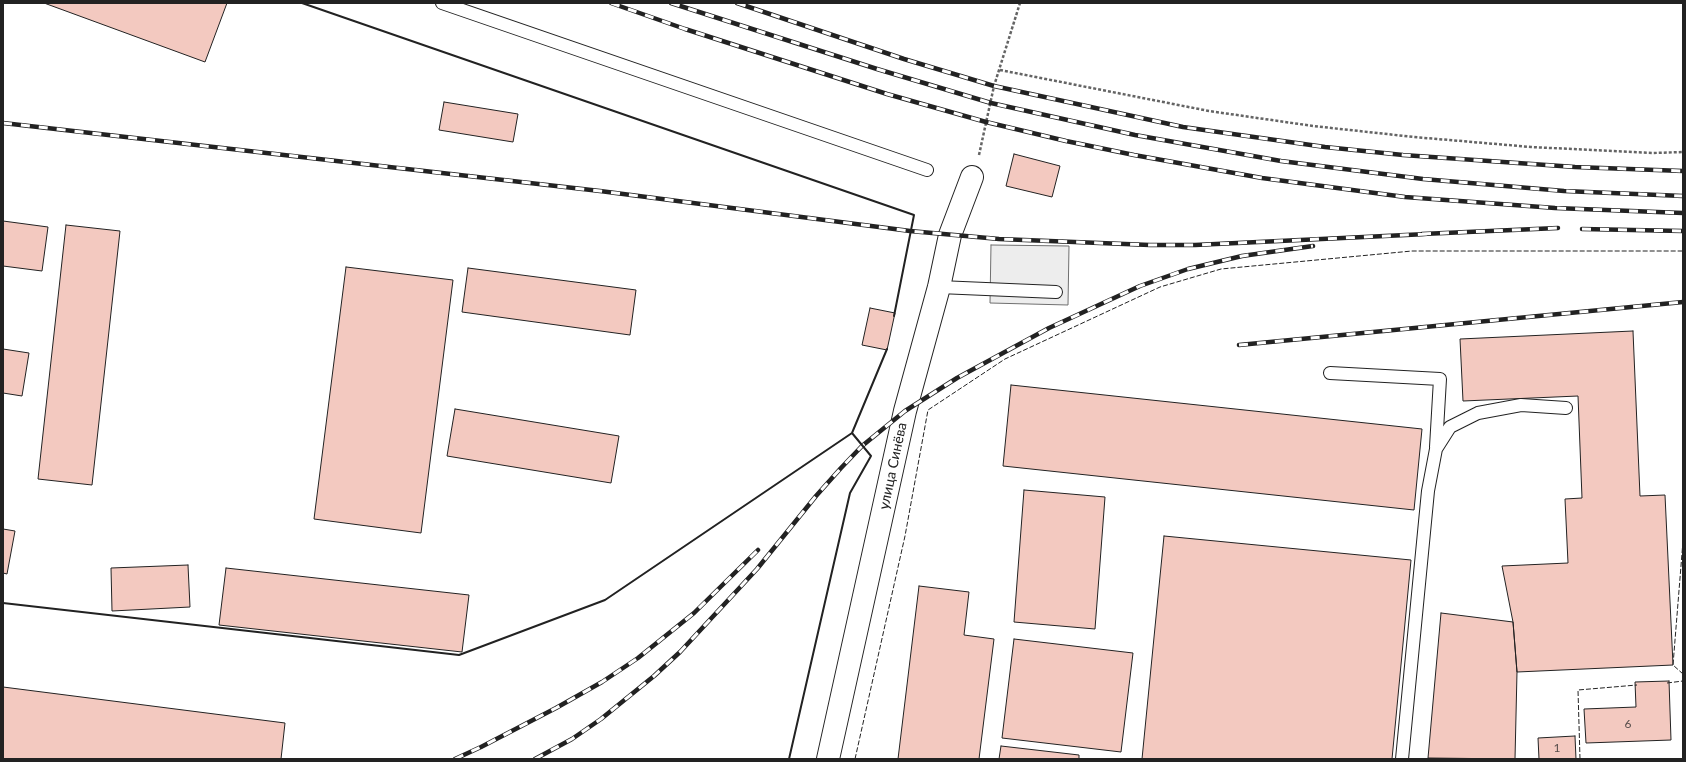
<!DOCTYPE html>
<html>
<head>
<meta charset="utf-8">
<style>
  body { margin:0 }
  #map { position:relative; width:1686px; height:762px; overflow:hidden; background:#fff; font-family:Lato,sans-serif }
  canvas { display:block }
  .frame { position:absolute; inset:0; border:4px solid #222; pointer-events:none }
</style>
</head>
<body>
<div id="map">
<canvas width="1686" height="762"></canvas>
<div class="frame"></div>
</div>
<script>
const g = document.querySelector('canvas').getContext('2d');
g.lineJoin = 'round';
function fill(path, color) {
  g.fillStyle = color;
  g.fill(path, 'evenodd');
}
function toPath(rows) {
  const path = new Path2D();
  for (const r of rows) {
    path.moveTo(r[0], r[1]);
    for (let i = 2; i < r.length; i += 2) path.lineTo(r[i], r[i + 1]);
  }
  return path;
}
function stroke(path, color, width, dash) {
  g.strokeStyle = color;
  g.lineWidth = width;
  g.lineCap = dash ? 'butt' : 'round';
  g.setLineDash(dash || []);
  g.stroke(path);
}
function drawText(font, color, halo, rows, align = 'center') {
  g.font = font + ' Lato,sans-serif';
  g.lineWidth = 3;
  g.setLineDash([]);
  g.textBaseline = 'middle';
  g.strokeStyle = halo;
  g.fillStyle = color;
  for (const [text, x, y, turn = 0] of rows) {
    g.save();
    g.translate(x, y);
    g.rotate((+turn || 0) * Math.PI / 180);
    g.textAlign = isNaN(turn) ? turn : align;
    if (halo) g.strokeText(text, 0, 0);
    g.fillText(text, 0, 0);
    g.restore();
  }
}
const parking = toPath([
  [991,245,1069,246,1068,305,990,303,991,245]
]);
fill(parking, '#ededed');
stroke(parking, '#6f6f6f', 1);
const building = toPath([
  [44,3,227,3,205,62,44,3],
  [444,102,518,114,513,142,439,130,444,102],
  [1014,154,1060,166,1052,197,1006,186,1014,154],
  [3,221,48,227,42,271,3,266,3,221],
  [66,225,120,231,92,485,38,479,66,225],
  [346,267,453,280,421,533,314,519,346,267],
  [468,268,636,290,630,335,462,312,468,268],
  [870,308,895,313,887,350,862,345,870,308],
  [1633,331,1640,496,1665,495,1673,665,1517,672,1513,622,1502,566,1568,563,1565,499,1582,498,1578,396,1463,401,1460,339,1633,331],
  [3,349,29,353,22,396,3,393,3,349],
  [1011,385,1422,429,1414,510,1003,466,1011,385],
  [455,409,619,436,611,483,447,456,455,409],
  [1024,490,1105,497,1095,629,1014,622,1024,490],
  [3,529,15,531,7,574,3,573,3,529],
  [1164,536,1411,560,1392,759,1142,759,1164,536],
  [188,565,190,607,112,611,111,568,188,565],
  [226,568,469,595,462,652,219,625,226,568],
  [919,586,969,592,964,635,994,639,979,759,898,759,919,586],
  [1441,613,1513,622,1517,672,1515,759,1428,758,1441,613],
  [1014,639,1133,653,1121,752,1002,738,1014,639],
  [1669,681,1671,740,1586,743,1584,709,1636,707,1635,682,1669,681],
  [3,687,285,723,281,759,3,759,3,687],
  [1575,736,1576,759,1539,759,1538,738,1575,736],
  [1001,746,1079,755,1079,759,999,759,1001,746]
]);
fill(building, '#f3c9c0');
stroke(building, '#222', 1);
const lane = toPath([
  [442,3,927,170],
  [939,287,1056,292],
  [1330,373,1440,379,1436,447],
  [1402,759,1428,491,1436,449,1450,427,1478,413,1521,405,1566,408]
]);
const street = toPath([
  [828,759,905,411,939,287,950,235,972,177]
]);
stroke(lane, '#222', 14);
stroke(street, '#222', 24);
stroke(toPath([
  [1000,70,1209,111,1313,126,1414,137,1531,147,1653,153,1683,152],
  [979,155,994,86,1020,3]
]), '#646464', 2.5, [3, 2]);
stroke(lane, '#fff', 12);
stroke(street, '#fff', 22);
const rail = toPath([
  [611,3,685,29,887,94,986,122,1066,141,1134,155,1262,178,1405,197,1555,208,1683,213],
  [671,3,877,69,991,103,1135,135,1281,161,1423,179,1564,191,1683,196],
  [737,3,904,59,994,86,1183,127,1325,147,1403,155,1575,167,1683,171],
  [3,123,600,191,910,231,999,239,1150,245,1195,245,1427,234],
  [1582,229,1683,231],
  [1422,234,1558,228],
  [1239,345,1683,302],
  [455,759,481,747,556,708,602,682,638,658,694,613,758,550],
  [535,759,572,739,601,719,654,676,680,652,757,569,816,496,841,468,862,446,905,411,957,378,1049,328,1140,286,1188,269,1242,256,1313,246]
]);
stroke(rail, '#222', 4.5);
stroke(rail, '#fff', 3, [9]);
stroke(toPath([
  [1683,541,1673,665,1683,674],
  [1667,683,1683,681],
  [855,759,905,536,928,410,1005,359,1160,287,1221,269,1412,251,1683,251],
  [1580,759,1578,690,1637,685]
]), '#222', 1, [5, 2]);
stroke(toPath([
  [302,3,914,215,894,316],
  [3,603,459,655,605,600,852,433,887,349],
  [789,759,850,493,871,456,852,433]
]), '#222', 2);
drawText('12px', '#564c4a', null, [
  ["6",1628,724],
  ["1",1557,748]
]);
drawText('14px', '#222', '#fff', [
  ["улица Синёва",893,466,-78]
]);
</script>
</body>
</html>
